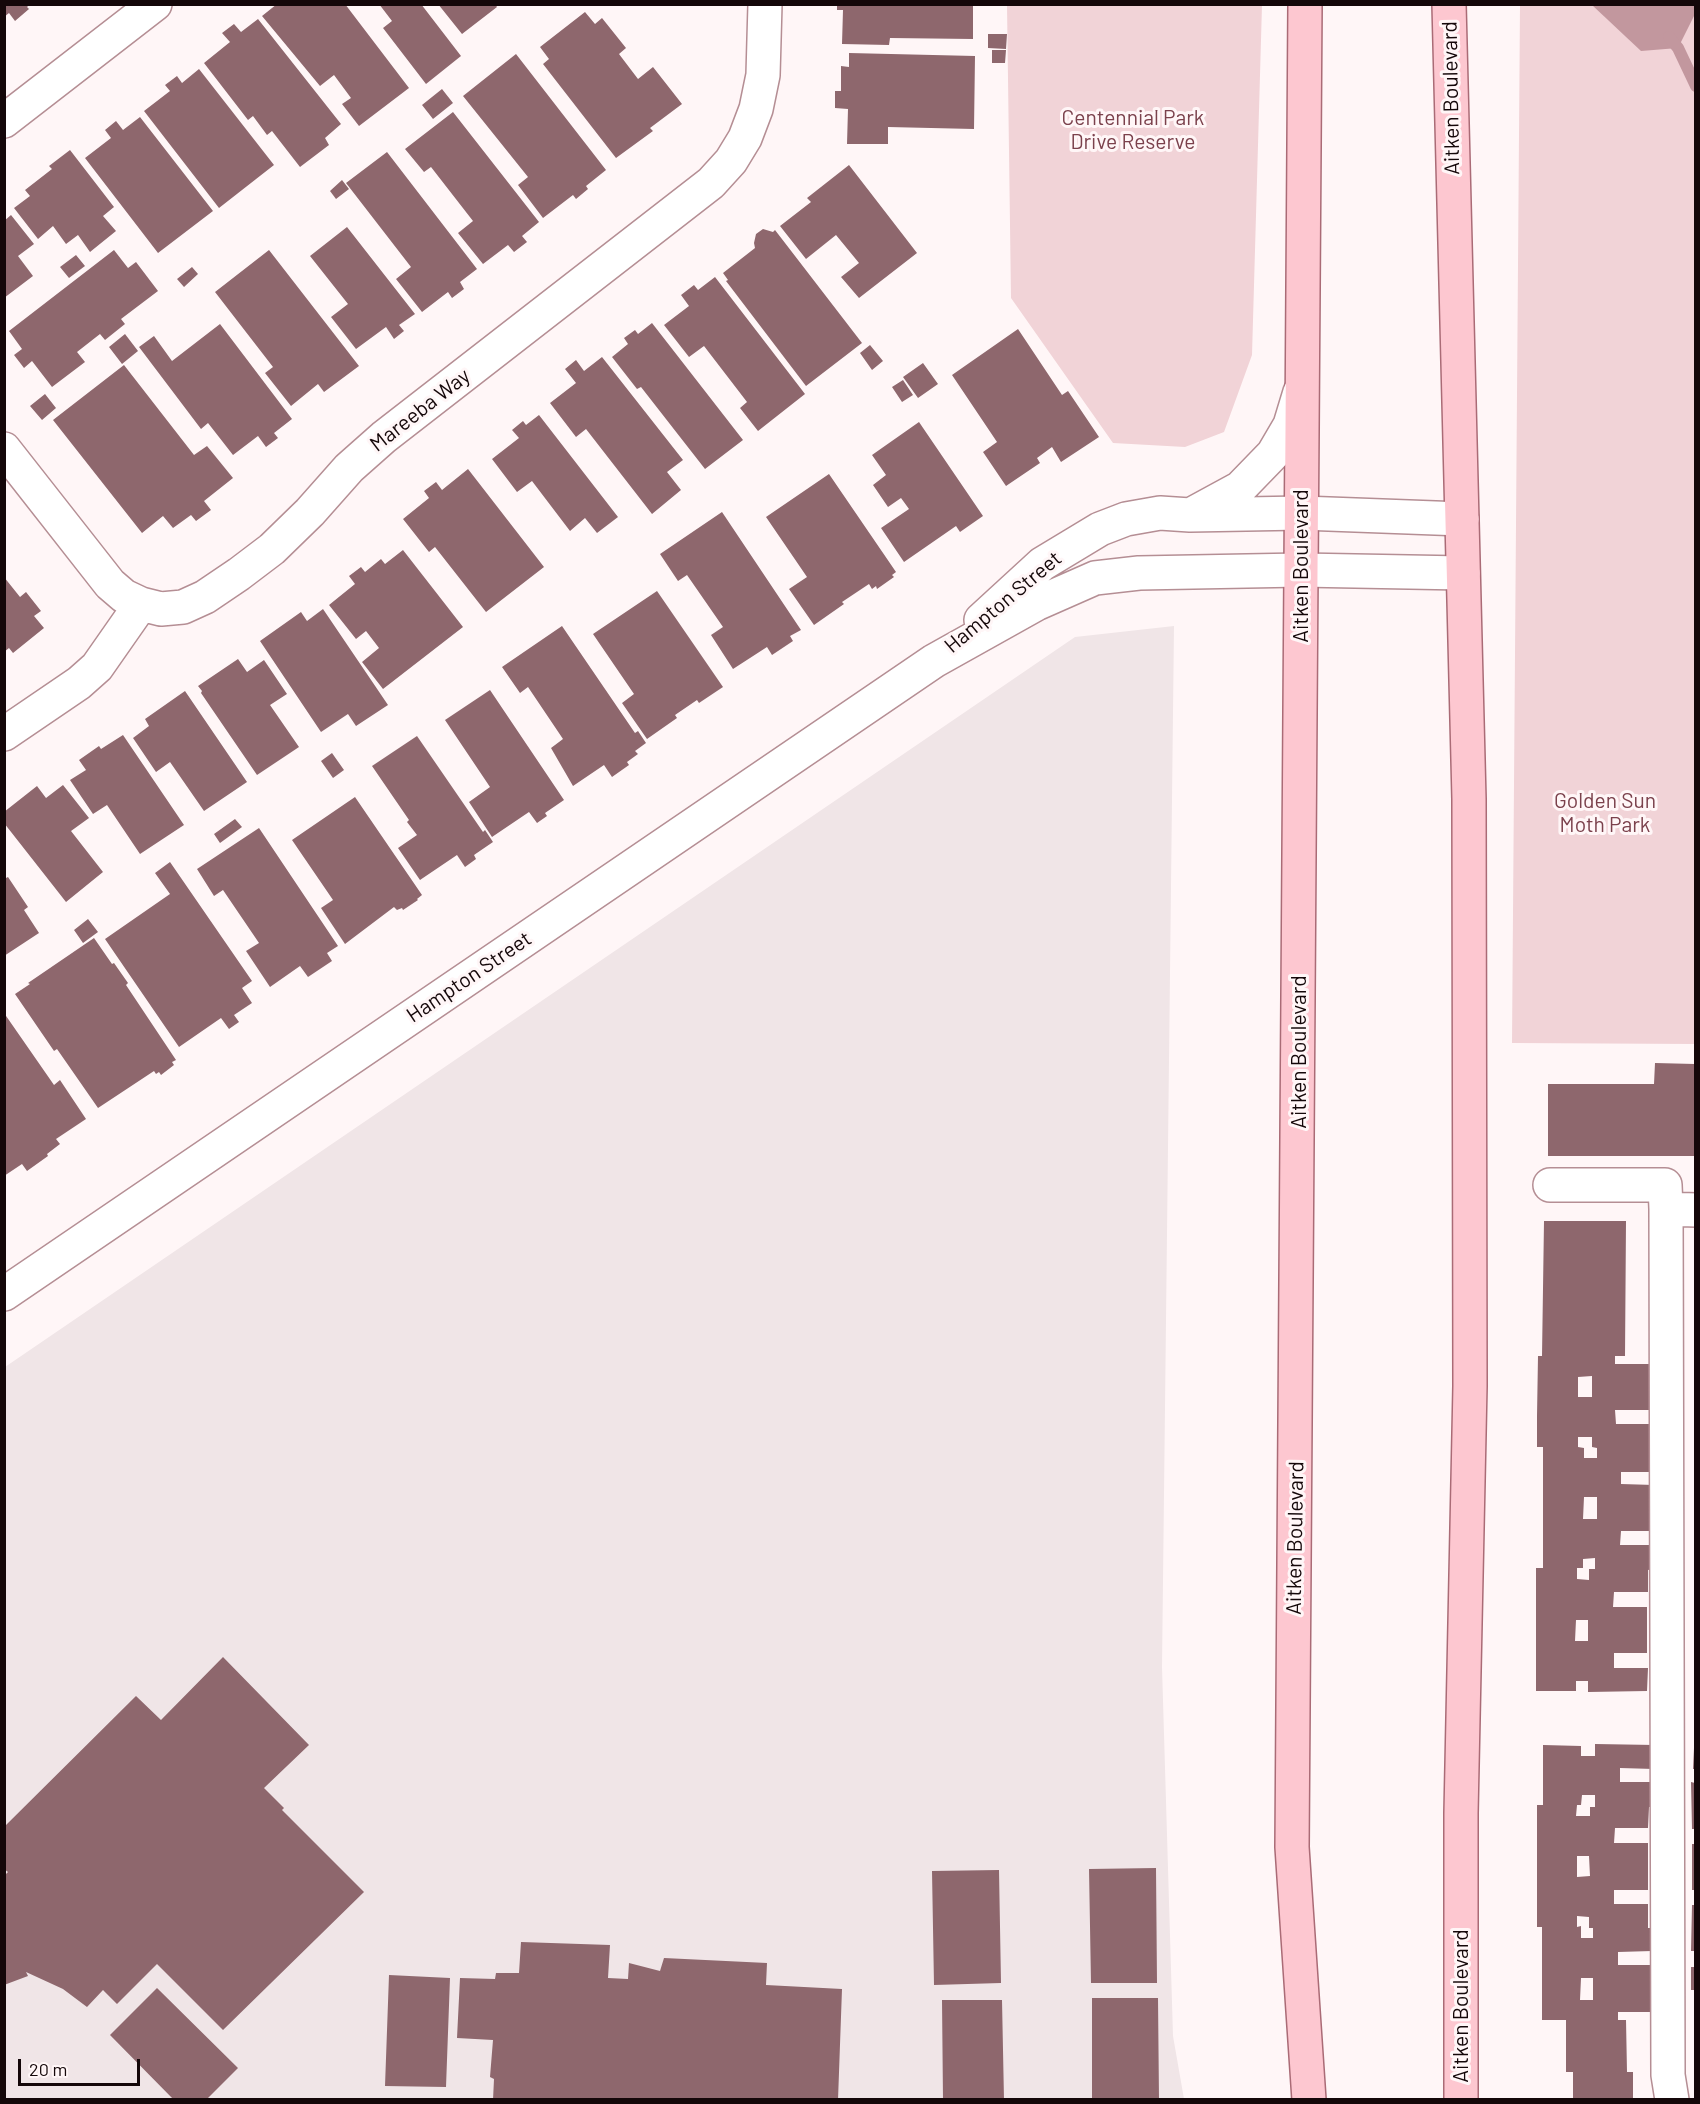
<!DOCTYPE html>
<html>
<head>
<meta charset="utf-8">
<style>
  body { margin:0 }
  #map { position:relative; width:1700px; height:2104px; overflow:hidden; background:#fff6f7; font-family:Barlow,sans-serif }
  canvas { display:block }
  .frame { position:absolute; inset:0; border:6px solid #140709; pointer-events:none }
  .scale { position:absolute; left:18px; top:2059px; width:122px; height:27px; box-sizing:border-box; border:3px solid #140709; border-top:0; padding-left:8px; font-size:18px; line-height:21px; white-space:nowrap; color:#140709; -webkit-text-stroke:4px #fff6f7; paint-order:stroke }
</style>
</head>
<body>
<div id="map">
<canvas width="1700" height="2104"></canvas>
<div class="frame"></div>
<div class="scale">20 m</div>
</div>
<script>
const g = document.querySelector('canvas').getContext('2d');
g.lineJoin = 'round';
function fill(path, color) {
  g.fillStyle = color;
  g.fill(path, 'evenodd');
}
function toPath(rows) {
  const path = new Path2D();
  for (const r of rows) {
    path.moveTo(r[0], r[1]);
    for (let i = 2; i < r.length; i += 2) path.lineTo(r[i], r[i + 1]);
  }
  return path;
}
function stroke(path, color, width, dash) {
  g.strokeStyle = color;
  g.lineWidth = width;
  g.lineCap = dash ? 'butt' : 'round';
  g.setLineDash(dash || []);
  g.stroke(path);
}
function drawText(font, color, halo, rows, align = 'center') {
  g.font = font + ' Barlow,sans-serif';
  g.lineWidth = 6;
  g.setLineDash([]);
  g.textBaseline = 'middle';
  g.strokeStyle = halo;
  g.fillStyle = color;
  for (const [text, x, y, turn = 0] of rows) {
    g.save();
    g.translate(x, y);
    g.rotate((+turn || 0) * Math.PI / 180);
    g.textAlign = isNaN(turn) ? turn : align;
    if (halo) g.strokeText(text, 0, 0);
    g.fillText(text, 0, 0);
    g.restore();
  }
}
fill(toPath([
  [1174,626,1162,1667,1173,2036,1184,2099,5,2100,5,1367,1075,637]
]), '#f0e5e7');
fill(toPath([
  [1007,5,1262,5,1252,355,1224,432,1185,447,1113,443,1011,298],
  [1520,5,1695,5,1695,1044,1512,1043]
]), '#f1d3d7');
fill(toPath([
  [1592,5,1695,5,1695,14,1678,48,1641,51]
]), '#c2979e');
stroke(toPath([
  [1669,37,1678,48,1696,86]
]), '#c2979e', 12);
fill(toPath([
  [4,4,30,4,27,7,29,9,15,21,9,13,4,17],
  [277,4,345,4,409,88,359,126,342,104,351,98,334,75,320,86,262,16],
  [379,4,421,4,461,56,426,84,383,28,392,21],
  [438,4,495,4,497,7,462,34],
  [837,4,973,4,973,39,890,38,889,45,842,44,843,10,837,10],
  [585,12,595,24,602,18,626,48,619,54,638,79,653,67,682,104,650,128,653,131,616,158,543,64,549,59,540,47],
  [258,19,341,124,325,138,329,145,300,167,272,131,267,135,253,116,248,120,204,63,230,42,222,33,234,24,241,32],
  [988,34,1007,34,1006,49,988,48],
  [992,50,1006,50,1005,63,992,63],
  [849,53,975,56,974,129,888,127,888,144,847,144,848,109,835,108,835,91,841,91,841,66,849,67],
  [516,54,606,170,586,186,588,189,576,199,573,195,543,218,518,185,528,177,463,96],
  [199,69,274,165,219,208,144,111,170,91,165,85,177,76,182,83],
  [442,89,453,103,433,119,422,105],
  [453,112,539,222,522,236,527,242,514,252,508,245,483,264,458,233,473,221,431,167,424,172,405,149],
  [140,117,213,211,158,253,85,158,111,138,105,130,116,121,123,130],
  [70,150,114,207,103,216,116,231,90,252,78,235,66,244,53,226,38,239,14,208,30,196,25,190,52,169,49,166],
  [387,152,477,269,460,282,464,289,452,298,448,292,422,312,396,279,411,267,346,183],
  [849,165,917,253,859,298,841,277,859,263,836,235,806,259,780,226,811,202,807,198],
  [342,180,349,189,336,199,330,191],
  [11,215,34,244,18,256,33,276,4,298,4,221],
  [347,227,415,314,399,325,404,331,394,339,386,327,356,349,331,317,348,304,310,256],
  [763,229,773,232,775,230,862,343,806,386,726,281,728,280,723,273,755,248,754,243,756,234],
  [114,250,128,268,136,262,158,291,121,319,125,324,105,340,100,334,77,352,85,362,52,387,32,361,24,368,14,355,22,349,9,331],
  [269,250,359,366,324,392,318,384,291,406,265,373,273,367,215,292],
  [76,255,85,266,69,278,60,267],
  [192,267,198,274,184,287,177,279],
  [715,277,805,394,758,431,740,408,747,402,704,346,689,357,664,325,689,306,681,295,694,285,698,290],
  [652,323,743,440,705,469,641,387,637,389,612,357,628,344,624,338,635,330,638,334],
  [220,324,292,419,274,433,278,438,266,447,258,436,233,455,208,423,201,429,139,347,154,336,172,361],
  [1018,329,1062,395,1068,391,1099,437,1061,462,1052,447,1037,458,1040,463,1006,486,983,452,997,442,952,375],
  [125,334,138,351,122,364,109,347],
  [870,345,883,361,872,370,860,353],
  [602,357,683,460,667,472,681,490,652,514,586,429,576,437,550,403,576,383,565,369,576,360,584,371],
  [923,363,938,384,918,398,903,377],
  [124,365,194,455,207,446,233,478,204,501,211,510,196,521,191,515,173,528,163,516,142,533,53,420],
  [903,380,913,395,902,402,892,387],
  [45,394,56,408,42,420,30,406],
  [539,415,618,517,597,533,585,518,570,531,532,481,517,492,492,459,519,438,512,430,523,421,526,425],
  [919,422,983,516,960,532,956,526,904,562,881,528,909,509,901,498,888,507,873,485,886,475,872,455],
  [468,469,544,567,486,612,435,547,429,552,403,519,429,498,424,491,436,482,442,490],
  [829,474,896,572,892,575,894,577,877,589,876,586,872,589,869,584,842,602,844,604,814,625,789,589,807,577,766,517],
  [722,512,801,630,790,636,793,641,772,655,767,647,733,669,711,635,723,627,687,575,678,581,660,554],
  [403,550,463,627,383,689,362,662,379,648,366,631,356,639,329,605,355,584,349,576,361,567,365,572,381,559,385,564],
  [4,577,20,597,26,592,41,611,34,616,44,628,13,653,9,648,4,652],
  [657,591,723,687,699,703,697,700,675,715,677,718,647,739,622,703,634,694,593,634],
  [323,609,388,705,356,726,348,714,321,732,260,641,301,612,307,621],
  [562,626,635,733,638,731,646,743,635,751,638,754,627,762,629,765,612,777,604,765,573,786,551,748,563,739,528,687,520,693,502,667],
  [238,659,247,672,264,660,287,694,270,705,299,747,257,775,201,693,202,691,198,686],
  [490,690,564,800,545,813,547,816,537,823,529,812,492,837,469,802,490,787,445,720],
  [185,691,247,782,204,811,170,762,156,772,133,738,149,726,145,719],
  [123,735,184,825,140,854,107,805,93,814,70,780,86,770,79,760,99,746,101,749],
  [417,736,483,832,485,830,493,842,474,855,476,859,465,867,457,855,420,880,398,848,417,835,407,822,409,820,372,766],
  [332,753,344,770,333,778,321,761],
  [63,785,89,818,71,831,103,872,66,902,4,823,4,812,37,786,46,798],
  [355,797,422,895,417,899,418,900,403,910,402,908,397,910,394,907,345,944,321,908,333,900,292,840],
  [235,819,242,827,220,843,214,834],
  [259,828,338,946,327,953,332,961,308,977,300,966,270,987,246,951,259,943,223,890,214,896,197,869],
  [170,862,252,981,242,988,252,1003,234,1015,239,1022,229,1029,221,1018,179,1047,105,939,170,894,155,873],
  [8,877,28,907,24,910,39,933,4,956,4,879],
  [88,919,98,932,83,943,74,930],
  [94,938,112,964,114,963,128,983,126,985,176,1060,172,1062,174,1065,161,1075,159,1072,156,1074,154,1071,98,1108,57,1049,54,1051,15,994,30,984,28,983],
  [4,1013,54,1085,60,1080,86,1119,56,1139,60,1144,47,1154,48,1156,27,1171,22,1164,4,1176],
  [1655,1063,1695,1064,1695,1156,1548,1156,1548,1084,1654,1084],
  [1544,1221,1626,1221,1625,1356,1615,1356,1615,1364,1651,1364,1651,1387,1649,1410,1615,1410,1616,1424,1649,1424,1649,1448,1655,1448,1655,1472,1621,1472,1621,1484,1654,1485,1654,1531,1621,1531,1620,1545,1655,1545,1654,1569,1648,1570,1648,1592,1614,1592,1613,1607,1647,1607,1647,1653,1614,1653,1614,1668,1648,1668,1647,1691,1588,1692,1588,1681,1576,1681,1576,1691,1536,1691,1536,1568,1543,1568,1543,1447,1537,1447,1537,1416,1538,1356,1542,1356],
  [1592,1376,1592,1397,1578,1397,1578,1377],
  [1578,1437,1592,1437,1592,1447,1597,1448,1597,1458,1584,1458,1584,1448,1578,1447],
  [1584,1497,1597,1497,1597,1519,1583,1519],
  [1595,1558,1595,1569,1589,1569,1589,1580,1577,1579,1577,1568,1583,1568,1583,1559],
  [1576,1620,1588,1620,1588,1641,1575,1641],
  [223,1657,309,1745,264,1788,284,1808,282,1810,364,1892,223,2030,157,1964,117,2004,103,1990,87,2007,63,1989,26,1972,28,1976,4,1985,4,1876,8,1872,4,1869,4,1827,136,1696,161,1720],
  [1595,1744,1655,1745,1654,1769,1620,1768,1620,1782,1654,1782,1654,1807,1649,1807,1648,1828,1615,1828,1614,1843,1648,1843,1648,1890,1614,1890,1614,1904,1648,1904,1648,1928,1653,1928,1652,1951,1618,1952,1618,1965,1652,1965,1652,2012,1618,2012,1618,2020,1626,2020,1627,2072,1633,2072,1633,2100,1573,2100,1573,2072,1566,2072,1566,2020,1542,2020,1542,1927,1537,1927,1537,1805,1543,1805,1543,1745,1581,1746,1581,1756,1595,1756],
  [1582,1795,1595,1795,1595,1807,1590,1807,1590,1816,1576,1816,1577,1805,1581,1805],
  [1577,1856,1589,1856,1590,1876,1577,1877],
  [1577,1916,1589,1917,1589,1928,1593,1928,1593,1938,1581,1938,1581,1926,1577,1927],
  [1581,1978,1593,1978,1593,2000,1580,2000],
  [1694,1748,1695,1748,1695,1769,1693,1769],
  [1691,1782,1695,1783,1695,1829,1692,1829],
  [1692,1844,1695,1844,1695,1890,1692,1890],
  [1156,1868,1157,1983,1091,1983,1089,1869],
  [999,1870,1001,1983,934,1985,932,1871],
  [1692,1905,1695,1905,1695,1951,1691,1951],
  [521,1942,610,1945,608,1978,628,1979,629,1963,660,1971,664,1958,767,1963,766,1985,842,1989,838,2100,493,2100,494,2079,490,2077,493,2040,457,2038,460,1978,495,1979,496,1973,519,1973],
  [1691,1967,1695,1967,1695,1990,1691,1990],
  [389,1975,450,1978,446,2087,385,2086],
  [157,1988,238,2068,206,2100,174,2100,110,2035],
  [1092,1998,1158,1998,1159,2100,1092,2100],
  [942,2000,1002,2000,1004,2100,943,2100]
]), '#8e676d');
const minor = toPath([
  [4,121,155,4],
  [4,449,110,584,124,596,141,604,161,609,183,607,205,597,239,574,272,549,310,512,349,468,384,437,711,183,731,161,745,138,756,109,763,75,765,4],
  [1194,513,1240,488,1273,454,1290,425,1300,392],
  [981,620,1042,564,1100,529,1126,519,1160,513,1190,515,1302,513,1462,519],
  [4,734,79,683,97,667,141,604],
  [1550,1185,1665,1185,1666,1209],
  [4,1294,934,661,1036,604,1095,578,1139,573,1301,570,1463,573],
  [1672,2100,1668,2075,1666,1209,1696,1210]
]);
const major = toPath([
  [1305,4,1292,1847,1309,2100],
  [1449,4,1469,799,1470,1386,1461,1813,1461,2100]
]);
stroke(minor, '#b58e94', 36);
stroke(major, '#aa6b76', 36);
stroke(minor, '#fff', 33);
stroke(major, '#fdc7d0', 33);
drawText('21px', '#140709', '#fff6f7', [
  ["Aitken Boulevard",1451,98,-91],
  ["Mareeba Way",420,410,-38],
  ["Aitken Boulevard",1301,566,-90],
  ["Hampton Street",1003,602,-40],
  ["Hampton Street",469,977,-34],
  ["Aitken Boulevard",1299,1052,-90],
  ["Aitken Boulevard",1295,1538,-89],
  ["Aitken Boulevard",1461,2006,-90]
]);
drawText('21px', '#7b414c', '#fff6f7', [
  ["Centennial Park",1133,118],
  ["Drive Reserve",1133,142],
  ["Golden Sun",1605,801],
  ["Moth Park",1605,825]
]);
</script>
</body>
</html>
